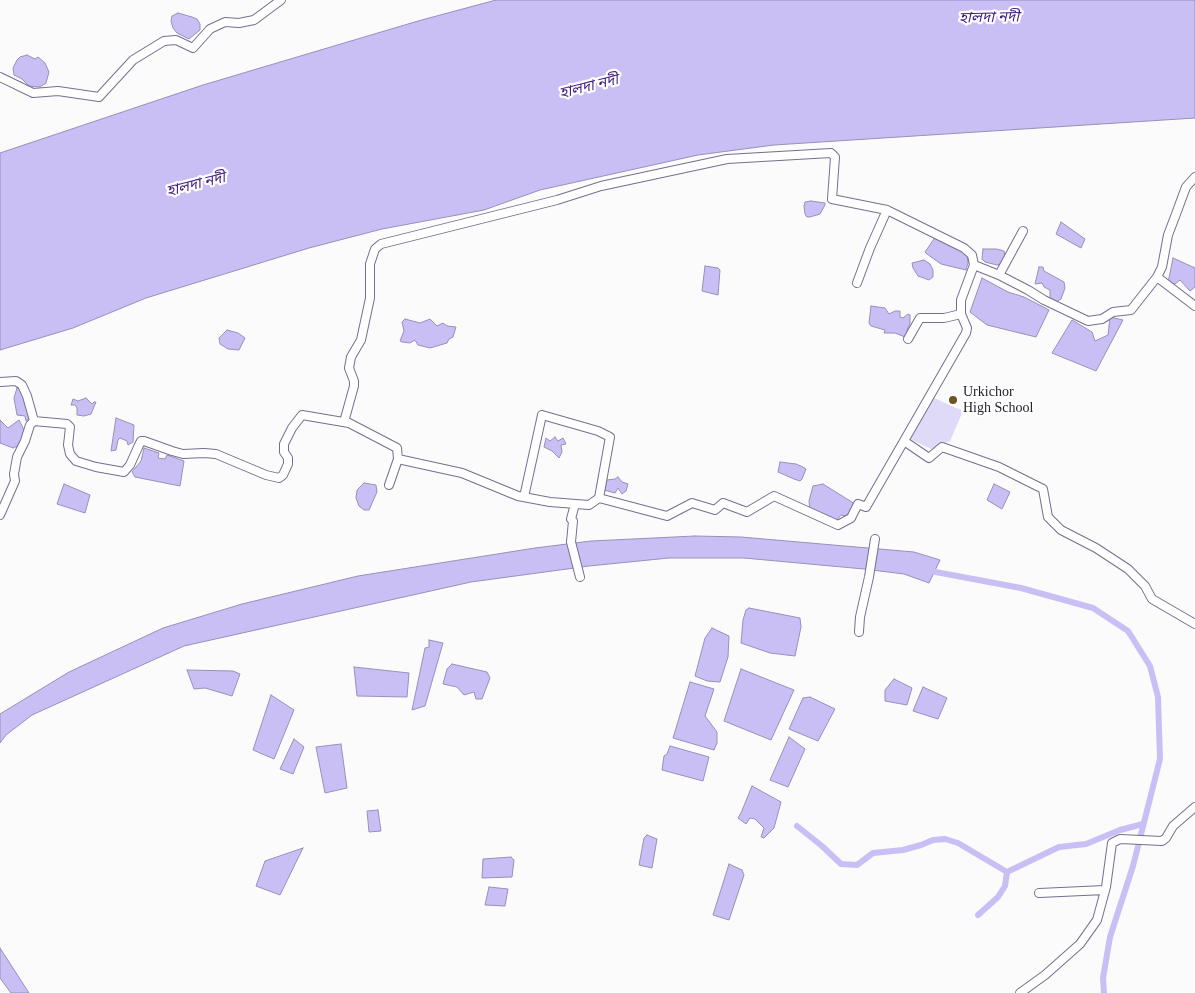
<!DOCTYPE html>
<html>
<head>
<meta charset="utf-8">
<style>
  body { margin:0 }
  canvas { display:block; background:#fbfbfb }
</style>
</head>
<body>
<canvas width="1195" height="993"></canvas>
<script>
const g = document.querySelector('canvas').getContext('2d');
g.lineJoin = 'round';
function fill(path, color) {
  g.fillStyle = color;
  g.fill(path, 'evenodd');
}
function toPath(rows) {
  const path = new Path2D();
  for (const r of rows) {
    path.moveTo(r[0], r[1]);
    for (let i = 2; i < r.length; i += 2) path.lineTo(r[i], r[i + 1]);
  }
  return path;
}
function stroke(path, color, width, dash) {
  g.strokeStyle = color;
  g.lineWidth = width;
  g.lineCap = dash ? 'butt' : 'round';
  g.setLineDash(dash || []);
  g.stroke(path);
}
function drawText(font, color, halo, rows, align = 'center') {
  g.font = font + ' "Times New Roman","Noto Sans Bengali",serif';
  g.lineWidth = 4.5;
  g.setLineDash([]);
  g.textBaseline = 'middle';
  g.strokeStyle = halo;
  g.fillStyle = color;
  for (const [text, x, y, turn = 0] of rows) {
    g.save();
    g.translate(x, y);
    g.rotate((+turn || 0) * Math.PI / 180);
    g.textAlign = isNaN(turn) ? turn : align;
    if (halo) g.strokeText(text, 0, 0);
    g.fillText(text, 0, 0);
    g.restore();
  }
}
fill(toPath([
  [932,397,963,411,950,441,931,449,908,438]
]), '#dedaf8');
const water = toPath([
  [496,0,1195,0,1195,118,774,145,698,155,540,190,484,210,382,229,309,248,146,298,73,328,0,350,0,153,203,85,418,21,496,0],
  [178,13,192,17,197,19,200,24,200,30,189,39,177,33,173,28,171,21,172,16,178,13],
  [27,55,35,59,38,57,45,63,49,72,46,83,40,87,29,86,22,79,14,75,13,68,17,60,20,57,27,55],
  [811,201,825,203,825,205,820,214,810,217,807,217,805,214,804,206,805,202,811,201],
  [1061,222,1085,239,1081,248,1056,234,1061,222],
  [936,236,967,255,968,263,966,270,941,264,927,254,925,252,936,236],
  [983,249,997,249,1004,251,1006,260,1003,260,1001,264,997,265,985,262,982,259,983,249],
  [1173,258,1195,268,1195,287,1190,291,1180,280,1175,284,1168,283,1173,258],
  [924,260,930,264,933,270,933,277,929,280,918,276,913,268,912,263,924,260],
  [705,266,718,268,720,270,718,295,702,291,705,266],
  [1039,267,1043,267,1044,271,1064,282,1065,288,1061,299,1056,302,1050,300,1050,290,1044,287,1042,283,1035,284,1039,267],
  [982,278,1008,292,1024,297,1049,310,1036,337,987,325,970,312,982,278],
  [871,306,885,308,889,314,895,311,900,311,900,317,903,318,908,314,910,315,910,324,907,330,908,335,905,337,895,333,884,333,885,330,871,326,869,323,871,306],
  [1110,317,1123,320,1096,371,1052,353,1072,320,1092,332,1095,341,1108,335,1110,317],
  [405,319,420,323,430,319,437,326,443,323,447,326,456,327,453,337,449,339,447,343,430,348,418,345,415,340,410,343,402,342,400,341,404,331,402,322,405,319],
  [227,330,238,333,245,338,239,350,228,349,220,344,219,338,227,330],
  [17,388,21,388,31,417,26,421,25,416,17,415,14,398,17,388],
  [86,398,92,404,94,402,96,402,91,414,84,416,77,415,77,408,75,405,71,405,73,399,78,401,86,398],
  [116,418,134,425,133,442,128,445,127,441,120,438,118,440,116,450,111,451,116,418],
  [0,420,8,428,19,420,25,432,22,444,13,448,0,443,0,420],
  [555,437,558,441,563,438,566,444,561,445,562,452,559,458,552,451,544,447,546,438,550,441,555,437],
  [144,448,159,453,158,458,165,459,167,455,184,461,180,486,135,477,132,472,141,461,144,448],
  [780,462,796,464,803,467,806,469,802,479,800,481,794,479,778,472,780,462],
  [618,477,622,482,628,484,626,491,622,494,618,488,615,493,604,490,607,480,615,479,618,477],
  [364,483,376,485,377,492,369,510,364,510,359,506,356,498,357,490,364,483],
  [64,484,90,495,85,513,57,504,64,484],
  [823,484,855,504,846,516,841,515,836,521,810,511,809,501,813,486,823,484],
  [994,484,1010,492,1002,509,987,500,994,484],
  [695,536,741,537,914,552,940,560,929,583,904,574,864,569,744,558,669,558,589,566,471,582,184,646,32,715,6,735,0,743,0,714,69,672,163,628,242,604,358,576,535,548,591,541,695,536],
  [749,608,800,618,801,627,795,656,770,653,741,643,743,620,746,610,749,608],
  [712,628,729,636,728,657,720,682,707,681,695,676,705,638,712,628],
  [429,640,443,643,425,706,412,710,425,648,429,647,429,640],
  [452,664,487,672,490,678,482,699,476,699,474,692,464,695,457,687,443,684,447,669,452,664],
  [354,667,409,673,407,697,357,696,354,667],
  [741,669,794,690,771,740,724,721,741,669],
  [187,670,233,671,240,674,232,696,205,688,194,689,187,670],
  [894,679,912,688,907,705,885,701,885,690,894,679],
  [690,682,714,689,705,716,717,732,717,743,714,750,673,738,690,682],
  [923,687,947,698,938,719,913,711,923,687],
  [271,695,294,710,274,759,253,750,271,695],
  [810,697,835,709,818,741,789,729,803,698,810,697],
  [789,737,805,749,788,787,770,780,789,737],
  [294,739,304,747,293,774,280,769,294,739],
  [341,744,347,788,325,793,316,747,341,744],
  [670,746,709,757,703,781,662,770,664,756,667,754,670,746],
  [752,786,781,802,774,828,764,838,761,837,764,828,755,819,750,818,746,824,738,818,741,813,752,786],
  [378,810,381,831,369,832,367,811,378,810],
  [647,835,657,839,652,868,639,865,644,838,647,835],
  [303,848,280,895,256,886,265,861,303,848],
  [511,857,514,860,512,877,482,878,483,859,511,857],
  [729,864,742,870,744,875,729,920,713,915,729,864],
  [489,887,508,889,505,906,485,905,489,887],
  [0,948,29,993,11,993,0,978,0,948]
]);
fill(water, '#c9bff5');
stroke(water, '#9790b9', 1);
stroke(toPath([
  [925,570,1021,588,1093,608,1128,631,1150,666,1158,697,1160,759,1133,866,1110,937,1103,978,1104,993],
  [797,826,822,846,841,864,857,865,873,853,903,850,921,845,933,840,945,839,958,843,1007,872,1059,847,1086,844,1120,830,1143,824],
  [978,915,998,897,1005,886,1007,872]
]), '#c9bff5', 6);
const minor = toPath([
  [0,77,33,93,58,91,99,97,133,60,164,41,176,40,193,48,210,29,225,22,239,23,254,20,281,0],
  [999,275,1023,231],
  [1157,277,1162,267,1168,235,1176,214,1186,187,1195,177],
  [857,283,870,248,887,210,964,248,972,255,974,265],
  [908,339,920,318,944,318,961,314],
  [0,382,16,381,22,385,27,396,34,421],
  [344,422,354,386,354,381,349,368,351,357,361,340,370,298,370,264,375,249,381,244,557,200,601,186,727,159,831,153,835,157,832,199,887,210],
  [904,441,929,458,942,447,999,467,1043,489,1048,517,1061,530,1096,548,1128,569,1145,586,1152,599,1195,624],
  [389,485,398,459],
  [524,497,542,415,598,431,610,437,599,498],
  [575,504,571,519,573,521,571,542,580,577],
  [0,515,15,481,14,474,17,457,25,441,30,425,34,421,67,424,70,427,68,445,70,454,76,461,96,467,124,472,130,465,139,445,141,441,144,441,172,451,183,454,204,453,216,454,266,475,279,478,283,475,288,464,288,458,284,452,284,444,292,428,302,415,349,423,397,448,398,459,462,473,518,496,550,502,589,505,599,498,667,516,692,503,715,510,723,503,747,512,774,496,838,525,851,518,858,504,866,507,966,333,967,328,961,314,961,300,974,265,999,275,1028,290,1044,300,1088,321,1102,319,1113,312,1131,310,1157,277,1195,306],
  [859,632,860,617,869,577,875,539],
  [1039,893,1105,890],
  [1020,993,1045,975,1080,944,1097,920,1106,887,1112,843,1120,839,1162,841,1166,838,1173,826,1195,807]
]);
stroke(minor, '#756f8e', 10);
stroke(minor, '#fff', 8);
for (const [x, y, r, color] of [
  [953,400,5,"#6c5425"]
]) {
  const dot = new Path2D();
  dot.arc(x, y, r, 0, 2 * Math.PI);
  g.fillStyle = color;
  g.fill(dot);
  stroke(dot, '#fff', 2);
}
drawText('14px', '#23212d', '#fff', [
  ["Urkichor",963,392],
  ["High School",963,408]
], 'left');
drawText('italic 15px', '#411d81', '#fff', [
  ["হালদা নদী",989,18,-1],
  ["হালদা নদী",589,87,-14],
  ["হালদা নদী",196,185,-14]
]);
</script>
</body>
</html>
